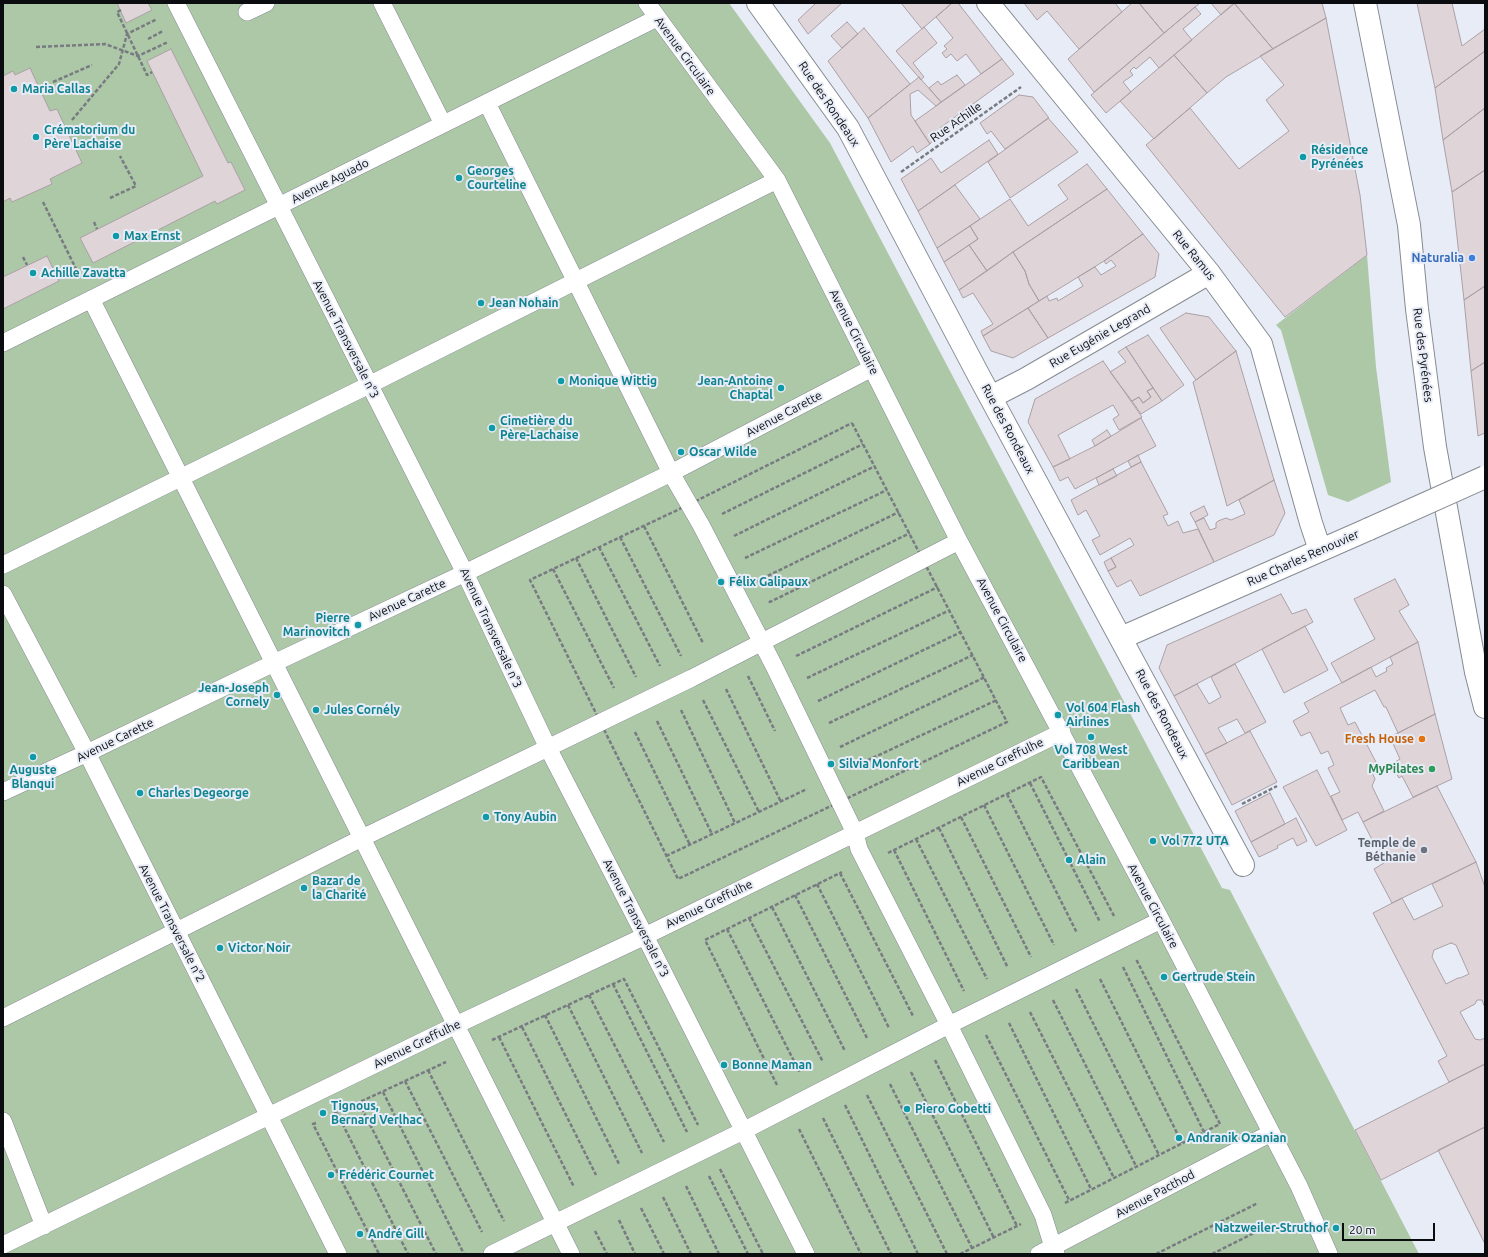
<!DOCTYPE html>
<html>
<head>
<meta charset="utf-8">
<style>
  body { margin:0 }
  #map { position:relative; width:1488px; height:1257px; overflow:hidden; background:#e7ecf6; font-family:Ubuntu,sans-serif }
  canvas { display:block }
  .frame { position:absolute; inset:0; border:4px solid #0b0c0f; pointer-events:none }
  .scale { position:absolute; left:1342px; top:1223px; width:93px; height:18px; box-sizing:border-box; border:2px solid #0b0c0f; border-top:0; padding-left:5px; font-size:12px; line-height:14px; white-space:nowrap; color:#0b0c0f; -webkit-text-stroke:3px #e7ecf6; paint-order:stroke }
</style>
</head>
<body>
<div id="map">
<canvas width="1488" height="1257"></canvas>
<div class="frame"></div>
<div class="scale">20 m</div>
</div>
<script>
const g = document.querySelector('canvas').getContext('2d');
g.lineJoin = 'round';
function fill(path, color) {
  g.fillStyle = color;
  g.fill(path, 'evenodd');
}
function toPath(rows) {
  const path = new Path2D();
  for (const r of rows) {
    path.moveTo(r[0], r[1]);
    for (let i = 2; i < r.length; i += 2) path.lineTo(r[i], r[i + 1]);
  }
  return path;
}
function stroke(path, color, width, dash) {
  g.strokeStyle = color;
  g.lineWidth = width;
  g.lineCap = dash ? 'butt' : 'round';
  g.setLineDash(dash || []);
  g.stroke(path);
}
function drawText(font, color, halo, rows, align = 'center') {
  g.font = font + ' Ubuntu,sans-serif';
  g.lineWidth = 4;
  g.setLineDash([]);
  g.textBaseline = 'middle';
  g.strokeStyle = halo;
  g.fillStyle = color;
  for (const [text, x, y, turn = 0] of rows) {
    g.save();
    g.translate(x, y);
    g.rotate((+turn || 0) * Math.PI / 180);
    g.textAlign = isNaN(turn) ? turn : align;
    if (halo) g.strokeText(text, 0, 0);
    g.fillText(text, 0, 0);
    g.restore();
  }
}
fill(toPath([
  [3,3,729,3,830,143,1222,888,1230,890,1419,1254,3,1254],
  [1367,255,1376,367,1391,482,1348,502,1328,495,1281,330,1276,325]
]), '#adc8a7');
const building = toPath([
  [117,3,148,3,152,10,126,23,117,3],
  [816,3,842,3,808,34,798,20,816,3],
  [901,3,952,3,922,29,901,3],
  [952,3,958,3,1002,59,981,74,966,54,957,61,951,54,946,58,942,53,947,49,944,46,953,38,936,17,952,3],
  [1024,3,1115,3,1122,12,1079,49,1047,11,1037,20,1024,3],
  [1132,3,1139,3,1164,33,1094,92,1068,59,1132,3],
  [1139,3,1200,3,1164,33,1139,3],
  [1211,3,1235,3,1221,15,1211,3],
  [1234,3,1273,49,1226,77,1207,93,1174,55,1234,3],
  [1234,3,1322,3,1326,18,1273,49,1234,3],
  [1417,3,1452,3,1462,46,1485,29,1485,51,1435,88,1417,3],
  [1195,7,1201,14,1183,29,1192,40,1159,68,1150,57,1136,69,1134,67,1130,71,1133,75,1123,82,1131,92,1106,113,1091,95,1195,7],
  [1326,18,1360,195,1367,255,1285,317,1146,145,1190,108,1239,169,1289,131,1266,100,1284,85,1260,56,1326,18],
  [847,22,858,34,842,48,831,36,847,22],
  [924,27,937,43,913,63,924,77,921,80,896,51,924,27],
  [864,28,910,84,868,118,828,61,864,28],
  [171,49,228,163,231,162,245,190,217,204,215,201,93,263,80,238,203,176,147,61,171,49],
  [1485,51,1485,108,1443,140,1435,88,1485,51],
  [1174,55,1207,93,1154,139,1120,101,1174,55],
  [1002,59,1014,74,940,128,941,130,930,144,915,121,1002,59],
  [30,68,50,111,57,109,82,163,50,179,52,184,12,202,10,198,3,202,3,76,13,71,15,75,30,68],
  [957,75,965,85,941,102,929,88,938,81,941,85,957,75],
  [919,77,941,102,936,106,918,90,910,94,911,115,930,144,917,153,913,146,891,162,868,118,919,77],
  [1019,95,1033,97,1049,118,1005,149,991,131,987,134,980,123,1019,95],
  [1485,108,1485,170,1452,192,1443,140,1485,108],
  [1048,118,1078,152,1010,198,988,162,1048,118],
  [989,140,998,154,918,211,901,179,931,158,941,173,989,140],
  [1087,164,1107,189,1013,252,987,271,969,245,978,239,970,226,1010,199,1028,226,1068,199,1058,185,1087,164],
  [1485,170,1485,286,1464,300,1452,192,1485,170],
  [955,185,980,219,937,248,918,211,955,185],
  [1107,189,1143,234,1104,261,1039,301,1029,284,1025,271,1013,252,1107,189],
  [970,226,978,239,944,262,937,248,970,226],
  [1143,234,1159,254,1155,277,1048,338,1028,308,1047,296,1049,301,1057,298,1058,301,1083,286,1078,277,1095,267,1101,275,1116,266,1111,260,1106,264,1104,261,1143,234],
  [969,245,987,271,959,290,944,262,969,245],
  [1013,252,1025,271,1029,284,1039,301,983,336,981,331,993,324,973,293,963,298,959,290,1013,252],
  [47,256,59,281,3,309,3,277,47,256],
  [1485,286,1485,362,1471,371,1464,300,1485,286],
  [1028,308,1048,338,1013,358,991,351,983,336,1028,308],
  [1186,313,1209,317,1236,351,1196,380,1160,328,1186,313],
  [1148,335,1184,385,1162,401,1126,347,1148,335],
  [1126,347,1153,388,1147,391,1151,397,1143,403,1139,397,1132,401,1110,372,1126,362,1118,352,1126,347],
  [1236,351,1274,480,1227,506,1193,382,1236,351],
  [1103,361,1142,417,1119,430,1113,419,1119,415,1113,405,1058,435,1070,459,1053,467,1028,422,1035,399,1103,361],
  [1485,362,1485,433,1478,436,1471,371,1485,362],
  [1153,388,1162,401,1141,414,1132,401,1139,397,1143,403,1151,397,1147,391,1153,388],
  [1141,418,1156,446,1075,489,1068,477,1060,481,1053,467,1095,446,1141,418],
  [1107,430,1111,436,1095,446,1092,440,1107,430],
  [1138,455,1141,462,1131,467,1128,461,1138,455],
  [1141,462,1168,514,1163,516,1168,526,1178,521,1183,533,1198,529,1214,562,1140,596,1131,580,1117,587,1108,571,1116,567,1111,558,1134,545,1130,538,1100,555,1092,540,1100,536,1086,510,1078,515,1071,500,1141,462],
  [1113,469,1117,476,1099,485,1096,478,1113,469],
  [1274,480,1285,513,1274,535,1214,562,1195,522,1204,518,1210,530,1216,528,1216,523,1218,521,1226,518,1231,520,1245,514,1239,500,1274,480],
  [1204,506,1208,515,1195,522,1190,513,1204,506],
  [1111,558,1116,567,1108,571,1104,562,1111,558],
  [1395,579,1409,605,1399,611,1418,642,1342,683,1331,663,1375,639,1354,599,1395,579],
  [1281,594,1292,614,1306,609,1313,622,1174,696,1159,668,1167,645,1281,594],
  [1305,626,1328,670,1284,693,1262,649,1305,626],
  [1418,642,1435,714,1398,733,1386,707,1384,707,1375,690,1340,708,1348,725,1355,722,1377,764,1370,768,1375,779,1372,786,1384,811,1363,822,1358,812,1342,820,1331,796,1340,792,1328,768,1334,765,1328,751,1321,754,1310,732,1301,736,1293,721,1309,712,1304,703,1371,667,1376,677,1387,671,1386,668,1393,664,1390,657,1418,642],
  [1235,664,1266,722,1245,733,1237,719,1218,728,1227,743,1205,754,1174,696,1197,684,1209,704,1221,697,1211,677,1235,664],
  [1435,714,1452,779,1413,797,1402,776,1399,778,1394,769,1398,768,1395,762,1400,759,1390,737,1435,714],
  [1250,731,1277,782,1232,805,1205,754,1250,731],
  [1317,770,1347,830,1316,846,1283,787,1317,770],
  [1437,786,1476,862,1392,903,1374,869,1384,863,1363,822,1437,786],
  [1270,793,1285,824,1251,842,1235,811,1270,793],
  [1296,818,1307,841,1297,846,1293,838,1277,846,1278,848,1259,857,1251,842,1296,818],
  [1476,862,1485,887,1485,1008,1482,1000,1477,1000,1475,1004,1460,1012,1475,1039,1480,1040,1485,1038,1485,1064,1449,1082,1438,1061,1447,1056,1373,913,1402,898,1414,920,1443,906,1432,884,1476,862],
  [1451,943,1456,945,1469,974,1460,978,1458,978,1446,984,1432,957,1434,950,1451,943],
  [1485,1064,1485,1127,1381,1180,1355,1130,1485,1064],
  [1485,1127,1485,1244,1438,1150,1485,1127]
]);
fill(building, '#dfd4d8');
stroke(building, '#aba0a5', 1);
const service = toPath([
  [176,3,465,573,548,748,645,936,806,1254],
  [382,3,443,124],
  [647,3,777,180,959,541,1161,920,1299,1186,1329,1254],
  [247,12,266,3],
  [487,103,671,473,701,525,774,666,855,833,859,849,949,1025,1043,1215,1053,1247,1056,1254],
  [91,299,571,1254],
  [3,343,657,18],
  [3,565,369,385,777,180],
  [3,594,87,753,338,1254],
  [3,792,87,753,274,663,465,573,671,473,872,368],
  [3,1018,362,838,692,678,959,541],
  [3,1121,44,1226],
  [3,1245,456,1025,645,936,1062,732],
  [492,1254,743,1131,949,1025,1161,920],
  [1039,1254,1271,1133]
]);
const minor = toPath([
  [758,3,848,128,979,376,1243,865],
  [988,3,1209,273,1261,344,1311,523,1320,550],
  [991,397,1026,379,1209,273],
  [1121,638,1369,529]
]);
const secondary = toPath([
  [1365,3,1409,225,1417,309,1435,447,1476,672,1485,707]
]);
stroke(service, '#868b93', 18);
stroke(minor, '#868b93', 24);
stroke(secondary, '#868b93', 24);
stroke(toPath([
  [121,10,117,12,147,75,152,72],
  [148,39,163,31],
  [36,47,105,44,138,56,168,42],
  [53,82,92,65],
  [72,120,119,64,127,34,157,19],
  [901,172,1021,87],
  [110,198,136,186,120,156],
  [43,202,80,277],
  [94,222,97,229],
  [23,257,27,265],
  [852,423,1007,722,678,879,530,580,690,504,852,423],
  [722,514,863,444],
  [644,526,703,643],
  [734,536,875,466],
  [620,537,681,656],
  [599,547,660,666],
  [576,558,636,677],
  [745,558,887,490],
  [553,569,614,688],
  [757,581,899,512],
  [769,601,770,602,910,533],
  [796,656,938,587],
  [748,676,775,731],
  [807,678,950,610],
  [726,689,781,802],
  [703,700,759,812],
  [818,701,961,632],
  [681,710,735,823],
  [657,721,712,834],
  [829,723,973,655],
  [635,732,690,845],
  [840,747,985,677],
  [851,768,997,700],
  [1030,783,1100,922],
  [1007,794,1077,933],
  [1242,804,1277,786],
  [984,805,1054,945],
  [961,817,1031,957],
  [939,828,1008,968],
  [916,839,987,979],
  [894,850,964,991],
  [888,853,1041,777,1114,916],
  [666,856,807,789],
  [840,873,913,1016],
  [817,884,889,1028],
  [795,895,867,1038],
  [772,907,845,1051],
  [749,918,823,1062],
  [727,929,800,1073],
  [1123,967,1204,1132],
  [1100,979,1182,1143],
  [613,984,687,1132],
  [1076,989,1159,1155],
  [589,995,664,1142],
  [1053,1000,1136,1166],
  [568,1005,642,1153],
  [1030,1012,1114,1178],
  [545,1015,619,1164],
  [1009,1023,1091,1189],
  [522,1027,596,1175],
  [986,1035,1069,1200],
  [499,1037,574,1187],
  [492,1040,624,979,698,1125],
  [935,1060,1017,1226],
  [428,1070,504,1221],
  [911,1072,994,1238],
  [405,1081,482,1232],
  [890,1084,972,1248],
  [777,1085,705,940,842,872],
  [383,1092,464,1254],
  [867,1095,947,1254],
  [359,1103,436,1254],
  [845,1105,918,1254],
  [337,1113,408,1254],
  [334,1114,446,1062],
  [823,1118,891,1254],
  [316,1123,313,1124,379,1254],
  [799,1129,861,1254],
  [720,1169,763,1254],
  [709,1176,748,1254],
  [686,1186,719,1254],
  [663,1197,691,1254],
  [1065,1203,1220,1124,1136,959],
  [641,1208,664,1254],
  [619,1220,635,1254],
  [595,1231,607,1254],
  [960,1254,1021,1224],
  [1156,1254,1258,1203],
  [1212,1254,1258,1231],
  [1268,1254,1269,1254]
]), '#787b82', 2.5, [4, 2]);
stroke(service, '#fff', 17);
stroke(minor, '#fff', 22);
stroke(secondary, '#fff', 22);
const minorBridge = toPath([
  [1369,529,1485,477]
]);
stroke(minorBridge, '#868b93', 24, []);
stroke(minorBridge, '#fff', 22);
for (const [x, y, r, color] of [
  [14,89,4,"#0f9aa8"],
  [36,137,4,"#0f9aa8"],
  [1303,157,4,"#0f9aa8"],
  [459,178,4,"#0f9aa8"],
  [116,236,4,"#0f9aa8"],
  [1472,258,4,"#3f7fe0"],
  [33,273,4,"#0f9aa8"],
  [481,303,4,"#0f9aa8"],
  [561,381,4,"#0f9aa8"],
  [781,388,4,"#0f9aa8"],
  [492,428,4,"#0f9aa8"],
  [681,452,4,"#0f9aa8"],
  [721,582,4,"#0f9aa8"],
  [358,625,4,"#0f9aa8"],
  [277,695,4,"#0f9aa8"],
  [316,710,4,"#0f9aa8"],
  [1058,715,4,"#0f9aa8"],
  [1091,737,4,"#0f9aa8"],
  [1422,739,4,"#e8710a"],
  [33,757,4,"#0f9aa8"],
  [831,764,4,"#0f9aa8"],
  [1432,769,4,"#2e9e5b"],
  [140,793,4,"#0f9aa8"],
  [486,817,4,"#0f9aa8"],
  [1153,841,4,"#0f9aa8"],
  [1424,850,4,"#6b7280"],
  [1069,860,4,"#0f9aa8"],
  [304,888,4,"#0f9aa8"],
  [220,948,4,"#0f9aa8"],
  [1164,977,4,"#0f9aa8"],
  [724,1065,4,"#0f9aa8"],
  [907,1109,4,"#0f9aa8"],
  [323,1113,4,"#0f9aa8"],
  [1179,1138,4,"#0f9aa8"],
  [331,1175,4,"#0f9aa8"],
  [1336,1228,4,"#0f9aa8"],
  [360,1234,4,"#0f9aa8"]
]) {
  const dot = new Path2D();
  dot.arc(x, y, r, 0, 2 * Math.PI);
  g.fillStyle = color;
  g.fill(dot);
  stroke(dot, '#e7ecf6', 1.5);
}
drawText('12px', '#0b0c0f', '#e7ecf6', [
  ["Avenue Circulaire",685,56,54],
  ["Rue des Rondeaux",829,104,56],
  ["Rue Achille",956,122,-35],
  ["Avenue Aguado",330,181,-27],
  ["Rue Ramus",1194,255,51],
  ["Avenue Circulaire",854,332,63],
  ["Rue Eugénie Legrand",1100,336,-30],
  ["Avenue Transversale n°3",346,339,63],
  ["Rue des Pyrénées",1423,355,83],
  ["Avenue Carette",784,414,-28],
  ["Rue des Rondeaux",1008,429,62],
  ["Rue Charles Renouvier",1303,558,-24],
  ["Avenue Carette",407,600,-25],
  ["Avenue Circulaire",1002,620,62],
  ["Avenue Transversale n°3",491,628,65],
  ["Rue des Rondeaux",1162,714,62],
  ["Avenue Carette",115,740,-26],
  ["Avenue Greffulhe",1000,762,-26],
  ["Avenue Greffulhe",709,904,-26],
  ["Avenue Circulaire",1153,906,62],
  ["Avenue Transversale n°3",636,918,63],
  ["Avenue Transversale n°2",172,923,63],
  ["Avenue Greffulhe",417,1044,-26],
  ["Avenue Pacthod",1155,1194,-28]
]);
drawText('bold 12px', '#0d838f', '#e7ecf6', [
  ["Maria Callas",22,89],
  ["Crématorium du",44,130],
  ["Père Lachaise",44,144],
  ["Résidence",1311,150],
  ["Pyrénées",1311,164],
  ["Georges",467,171],
  ["Courteline",467,185],
  ["Max Ernst",124,236],
  ["Achille Zavatta",41,273],
  ["Jean Nohain",489,303],
  ["Monique Wittig",569,381],
  ["Jean-Antoine",773,381,"right"],
  ["Chaptal",773,395,"right"],
  ["Cimetière du",500,421],
  ["Père-Lachaise",500,435],
  ["Oscar Wilde",689,452],
  ["Félix Galipaux",729,582],
  ["Pierre",350,618,"right"],
  ["Marinovitch",350,632,"right"],
  ["Jean-Joseph",269,688,"right"],
  ["Cornely",269,702,"right"],
  ["Vol 604 Flash",1066,708],
  ["Airlines",1066,722],
  ["Jules Cornély",324,710],
  ["Vol 708 West",1091,750,"center"],
  ["Caribbean",1091,764,"center"],
  ["Silvia Monfort",839,764],
  ["Auguste",33,770,"center"],
  ["Blanqui",33,784,"center"],
  ["Charles Degeorge",148,793],
  ["Tony Aubin",494,817],
  ["Vol 772 UTA",1161,841],
  ["Alain",1077,860],
  ["Bazar de",312,881],
  ["la Charité",312,895],
  ["Victor Noir",228,948],
  ["Gertrude Stein",1172,977],
  ["Bonne Maman",732,1065],
  ["Tignous,",331,1106],
  ["Bernard Verlhac",331,1120],
  ["Piero Gobetti",915,1109],
  ["Andranik Ozanian",1187,1138],
  ["Frédéric Cournet",339,1175],
  ["Natzweiler-Struthof",1328,1228,"right"],
  ["André Gill",368,1234]
], 'left');
drawText('bold 12px', '#366cbe', '#e7ecf6', [
  ["Naturalia",1464,258]
], 'right');
drawText('bold 12px', '#c56008', '#e7ecf6', [
  ["Fresh House",1414,739]
], 'right');
drawText('bold 12px', '#27864d', '#e7ecf6', [
  ["MyPilates",1424,769]
], 'right');
drawText('bold 12px', '#5b616d', '#e7ecf6', [
  ["Temple de",1416,843],
  ["Béthanie",1416,857]
], 'right');
</script>
</body>
</html>
